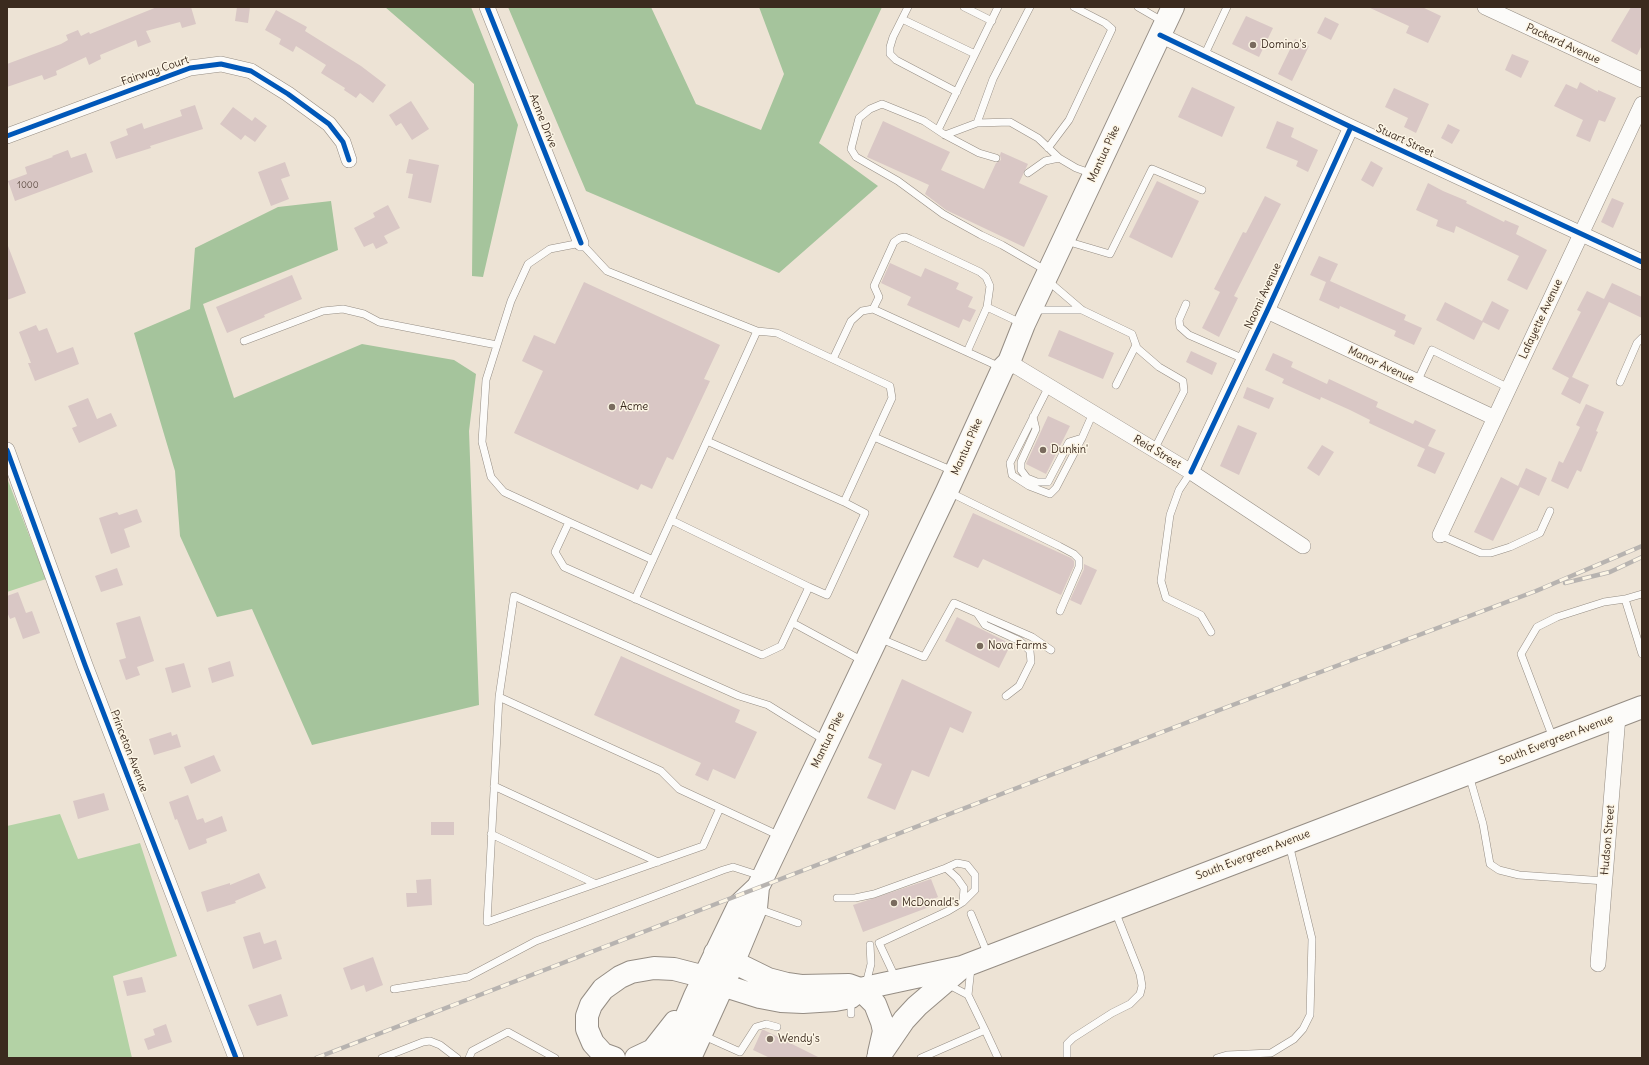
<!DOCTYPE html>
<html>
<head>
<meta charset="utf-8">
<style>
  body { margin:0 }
  #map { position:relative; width:1649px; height:1065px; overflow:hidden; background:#ede3d5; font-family:Delius,sans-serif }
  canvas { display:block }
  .frame { position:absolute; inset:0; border:8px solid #3b2a1e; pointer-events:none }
</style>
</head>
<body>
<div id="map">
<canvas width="1649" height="1065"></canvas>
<div class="frame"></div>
</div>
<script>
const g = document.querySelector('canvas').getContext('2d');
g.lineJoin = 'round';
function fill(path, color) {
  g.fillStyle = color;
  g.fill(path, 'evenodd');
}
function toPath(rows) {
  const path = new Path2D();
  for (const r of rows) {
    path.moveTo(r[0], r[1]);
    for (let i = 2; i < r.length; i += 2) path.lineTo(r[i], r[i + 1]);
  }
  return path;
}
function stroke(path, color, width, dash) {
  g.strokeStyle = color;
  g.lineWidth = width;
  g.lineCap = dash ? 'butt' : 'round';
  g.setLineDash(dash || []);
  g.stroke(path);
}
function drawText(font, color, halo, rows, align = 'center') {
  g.font = font + ' Delius,sans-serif';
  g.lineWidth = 3;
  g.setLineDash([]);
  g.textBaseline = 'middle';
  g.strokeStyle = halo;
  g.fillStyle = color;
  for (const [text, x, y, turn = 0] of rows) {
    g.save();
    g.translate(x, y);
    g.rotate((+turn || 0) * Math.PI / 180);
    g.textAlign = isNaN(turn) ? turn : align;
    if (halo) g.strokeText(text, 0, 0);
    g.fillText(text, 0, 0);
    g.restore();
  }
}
fill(toPath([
  [7,478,46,579,7,592],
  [60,814,78,859,140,843,177,956,113,976,132,1058,7,1058,7,826]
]), '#b3d2a5');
fill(toPath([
  [385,7,471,7,518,125,483,277,472,276,474,84],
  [508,7,651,7,696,104,761,130,784,74,759,7,882,7,819,143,878,186,779,273,586,191],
  [331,201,338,250,203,304,234,398,362,344,454,360,476,374,469,431,479,705,312,745,252,609,217,617,180,536,175,471,134,333,190,309,195,248,278,207]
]), '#a5c49c');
fill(toPath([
  [157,7,191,7,196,24,182,28,180,22,146,31,151,42,138,47,136,40,100,55,101,59,89,65,86,57,56,71,57,75,44,80,42,75,7,87,7,64,61,44,68,40,66,35,78,30,81,36,89,32,90,34],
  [237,7,250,7,248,23,235,21],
  [1368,7,1422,7,1441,16,1428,43,1406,33,1409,26],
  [1631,7,1642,7,1642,45,1637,55,1611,41],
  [276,10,307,27,305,31,361,66,386,85,373,103,360,93,356,98,344,90,345,88,321,73,326,65,296,46,293,52,279,44,281,39,265,30],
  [1246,16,1273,28,1259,57,1232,44],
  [1325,17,1339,24,1331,40,1317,33],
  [1295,39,1309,46,1292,81,1278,74],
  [1512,54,1529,61,1521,78,1505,70],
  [1580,82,1598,92,1598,90,1616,98,1605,122,1599,120,1590,142,1576,136,1583,120,1554,106,1566,84,1577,89],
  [1192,87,1235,107,1222,137,1178,117],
  [1394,88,1429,104,1416,133,1404,127,1408,118,1385,107],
  [411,101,429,129,412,140,401,123,396,126,389,115],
  [195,105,203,129,150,146,151,148,116,159,110,142,128,135,126,129,142,123,144,129,182,116,180,110],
  [233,107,252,121,255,117,267,126,255,142,245,135,241,140,220,124],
  [883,121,950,152,941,170,984,189,996,163,1001,160,1000,155,1001,152,1028,164,1019,183,1048,196,1024,247,946,210,925,194,929,185,867,157],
  [1277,121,1294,128,1291,137,1318,150,1308,172,1296,166,1298,161,1266,148],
  [1448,124,1460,130,1452,144,1441,138],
  [68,150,71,158,86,153,93,172,15,201,8,181,27,174,25,167,53,157,52,156],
  [409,159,439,165,431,203,408,198,413,174,406,173],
  [1371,161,1383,168,1373,187,1361,180],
  [285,162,290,176,281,179,289,199,271,206,258,172],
  [1157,181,1199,201,1172,258,1129,237],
  [1428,183,1443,191,1467,201,1466,203,1504,222,1505,220,1519,226,1516,234,1547,250,1527,290,1507,280,1519,256,1456,226,1454,233,1436,226,1438,220,1416,210],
  [1265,196,1281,204,1234,296,1238,298,1219,337,1202,328,1220,292,1214,289,1243,232,1246,233],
  [1612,198,1624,203,1613,228,1601,222],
  [388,205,400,228,384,236,388,243,376,249,373,243,364,247,354,228,375,217,373,213],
  [7,246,8,246,26,293,7,300],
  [1319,256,1338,264,1330,281,1406,315,1404,320,1422,328,1414,345,1394,336,1396,331,1340,306,1339,309,1319,300,1326,282,1310,275],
  [890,263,921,277,925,268,959,283,956,289,973,297,968,307,976,310,970,322,963,319,959,328,907,305,911,297,881,283],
  [292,275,302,299,264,315,265,317,227,333,216,307],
  [584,282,720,345,704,379,710,381,673,460,667,457,652,489,641,484,638,490,514,433,543,371,522,361,534,335,555,344],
  [1612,283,1642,297,1642,318,1609,302,1572,377,1589,385,1580,404,1561,394,1569,378,1552,369,1581,312,1577,310,1587,291,1604,299],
  [1492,301,1509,310,1499,330,1483,322,1474,340,1436,320,1445,302,1482,321],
  [36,325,39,331,47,328,57,353,73,347,79,364,35,381,28,363,31,363,19,332],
  [1059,330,1114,353,1103,379,1048,356],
  [1191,351,1217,363,1212,375,1186,362],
  [1273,353,1293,362,1291,367,1327,384,1329,379,1378,402,1376,407,1413,424,1415,420,1436,430,1428,446,1445,453,1435,474,1417,466,1425,449,1369,423,1370,420,1350,410,1321,397,1320,400,1282,383,1284,379,1265,370],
  [1247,387,1274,398,1269,409,1243,398],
  [88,398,97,419,111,413,117,426,79,443,72,428,77,426,68,406],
  [1586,404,1604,412,1596,431,1598,432,1581,472,1577,470,1568,489,1551,481,1559,461,1563,463,1580,427,1576,425],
  [1048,416,1070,426,1046,474,1026,464],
  [1238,425,1257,433,1239,475,1220,466],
  [1322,445,1334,452,1319,476,1307,468],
  [1526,468,1547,478,1539,496,1520,487,1493,541,1474,532,1501,477,1518,486],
  [137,509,142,522,124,529,130,547,111,554,99,518,117,512,119,515],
  [973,513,1071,558,1074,561,1074,566,1061,595,983,559,978,568,953,557],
  [1084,564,1097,570,1081,605,1070,600,1084,569],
  [117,568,123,585,101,592,95,576],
  [18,592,26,613,32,611,40,633,23,639,15,617,10,619,7,612,7,596],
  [140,616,154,661,137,667,140,675,126,680,119,660,126,658,116,623],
  [957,617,1011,644,999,668,945,641],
  [621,656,740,710,735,722,757,732,735,779,713,769,708,781,695,775,701,763,594,715],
  [230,661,234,676,212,683,208,668],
  [184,663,191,687,172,693,165,668],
  [902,679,972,712,963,733,950,727,929,777,912,770,895,810,867,798,882,764,868,758],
  [171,732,172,736,177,734,181,747,154,755,149,739],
  [214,755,221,771,191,784,184,767],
  [104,793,109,810,78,819,73,801],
  [188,795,197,820,203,818,205,823,222,816,227,831,206,839,207,843,189,850,177,819,175,820,169,802],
  [431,822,454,822,454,835,431,835],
  [259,873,266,888,235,901,236,903,207,912,201,892,230,883,230,885],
  [431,879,432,905,407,907,406,893,417,893,416,880],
  [931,879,938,897,929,901,932,906,863,932,853,905],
  [260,932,264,944,276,940,282,959,253,969,243,937],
  [373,957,383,985,366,992,364,985,351,990,343,968],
  [142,977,146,992,127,996,123,981],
  [281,994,288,1016,257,1026,248,1005],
  [166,1024,172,1042,148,1050,144,1039,155,1035,153,1029],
  [762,1030,764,1030,820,1058,770,1058,753,1050]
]), '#d9c7c5');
const service = toPath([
  [908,7,893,37,890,47,890,54,896,60,957,92],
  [964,7,992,21],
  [1138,7,1164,22],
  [902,19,975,54],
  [1204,56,1227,7],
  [977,123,993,79,1030,7],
  [938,130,998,7],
  [945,135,977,123,1010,122,1038,138,1059,158,1076,168,1093,174],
  [1048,148,1069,120,1112,29,1105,23,1074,7],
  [996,158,979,153,945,135,924,121,882,104,870,109,859,118,851,149,856,157,898,181,943,214,981,235,1002,245,1047,271],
  [1028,173,1045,161,1059,158],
  [1066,241,1110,254,1152,169,1202,190],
  [581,243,607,271,757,331,777,333,890,386,892,398,844,502,865,513,827,595,809,587,781,646,762,655,564,567,555,552,569,522,504,492,491,477,482,442,486,380,511,301,528,264,550,249,581,243],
  [1047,280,1082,310,1132,334,1137,348,1159,367,1183,381,1184,391,1154,450],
  [1186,304,1179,320,1180,327,1189,335,1244,359],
  [987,307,1021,323],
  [873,309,879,297,874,286,894,242,900,238,905,237,910,239,980,272,986,277,990,286,987,307,967,352],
  [1033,310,1082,310],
  [244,341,323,311,343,309,364,314,379,322,497,345],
  [833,359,851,321,862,311,873,309,1000,367],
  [1417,382,1432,350,1509,388],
  [1620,382,1637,343,1642,338],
  [1116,385,1136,345],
  [1049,386,1010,463,1012,475,1029,486,1050,494,1056,488,1082,438,1093,413],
  [1033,417,1036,429,1021,462,1021,470,1027,478,1037,482,1048,482,1069,442,1082,438],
  [874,437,953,471],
  [707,441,844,502],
  [1191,472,1179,490,1170,515,1161,581,1166,598,1201,615,1211,632],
  [949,492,1059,546,1074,554,1079,559,1079,567,1060,611],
  [671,520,809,587],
  [569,522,653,560],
  [1440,535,1481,553,1491,553,1510,547,1540,533,1550,511],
  [1642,594,1625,599,1642,654],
  [635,599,757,331],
  [977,613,985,625,1020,641,1030,651,1031,662,1019,686,1006,696],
  [793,623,863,661],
  [879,638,924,657,954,603,1032,637,1051,650],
  [499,697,487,922,703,846,720,808],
  [1553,738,1521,654,1537,627,1557,617,1604,602,1625,599],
  [1469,775,1483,824,1490,864,1499,870,1519,875,1605,881],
  [494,786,658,862],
  [491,834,594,883],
  [780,836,679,789,661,771,499,697,514,596,739,696,768,705,826,741],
  [946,868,957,863,967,865,975,875,975,890,963,902],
  [837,898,855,898,874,894,946,868,957,878,964,888,963,902,948,911,879,943,896,979],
  [759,909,798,923],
  [971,914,988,955],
  [971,968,968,995,985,1030],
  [866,984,871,964,870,945],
  [947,984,968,995],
  [394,989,468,977,536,941,723,870,733,867,761,876],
  [851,999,851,1014],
  [702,1035,740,1052,756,1027,766,1024,777,1027],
  [382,1058,423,1042,430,1041,440,1045,457,1058],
  [469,1058,472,1051,508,1032,555,1058],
  [921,1058,985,1030,998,1058],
  [1067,1058,1067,1044,1073,1038,1112,1013,1130,1004,1140,994,1142,986,1140,974,1115,911],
  [1217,1058,1227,1055,1271,1053,1294,1039,1303,1029,1310,1015,1312,939,1289,844]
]);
const minor = toPath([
  [487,7,581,243],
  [1485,7,1642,80],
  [1160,35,1351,127,1642,262],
  [7,136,190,68,221,64,251,71,288,94,329,124,343,142,349,160],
  [1267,311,1495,418],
  [1009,362,1191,472,1303,546],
  [7,450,85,665,236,1058],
  [1191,472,1267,311,1351,127],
  [1440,535,1642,104],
  [1598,964,1618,716]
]);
const primary = toPath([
  [715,953,768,979,787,984,801,986,849,985,860,989,962,967,1642,707],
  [860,989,875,1004,882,1022,884,1031,879,1053],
  [614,1058,603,1054,593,1043,587,1029,587,1016,591,1005,603,989,620,977,631,972,654,968,674,969,705,977,722,985,760,997,781,1001,803,1002,835,1000,851,997,857,991],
  [636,1058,653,1050,675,1022],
  [669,1058,695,996,739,905,758,887,763,877,947,491,1003,368,1009,362,1024,324,1173,7],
  [690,1058,734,961,756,908,758,887],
  [878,1058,904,1020,917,1006,959,970]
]);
stroke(service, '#958d84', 8);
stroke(minor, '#958d84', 16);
stroke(primary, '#958d84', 24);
stroke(service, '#fcfbf9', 7);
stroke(minor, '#fcfbf9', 15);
stroke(primary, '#fcfbf9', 22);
const rail = toPath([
  [1565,583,1610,572,1642,557],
  [316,1058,1222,709,1536,591,1642,546]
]);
stroke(rail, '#b7b3b0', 4.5);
stroke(rail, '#fcf5e5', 3, [9]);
stroke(toPath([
  [487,7,581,243],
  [1160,35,1351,127,1642,262],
  [7,136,190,68,221,64,251,71,288,94,329,124,343,142,349,160],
  [7,450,85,665,236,1058],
  [1191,472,1267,311,1351,127]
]), '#0057b8', 5);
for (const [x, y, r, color] of [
  [1253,45,4,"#796b5e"],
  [612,407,4,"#796b5e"],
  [1043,450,4,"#796b5e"],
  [980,646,4,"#796b5e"],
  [894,903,4,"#796b5e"],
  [770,1039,4,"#796b5e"]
]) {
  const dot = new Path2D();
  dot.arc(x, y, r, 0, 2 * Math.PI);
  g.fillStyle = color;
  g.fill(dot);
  stroke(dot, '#fcf5e5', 1.5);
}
drawText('9px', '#625148', null, [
  ["1000",28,185]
]);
drawText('11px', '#3b2a1e', '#fcf5e5', [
  ["Packard Avenue",1563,44,25],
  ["Fairway Court",155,71,-19],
  ["Acme Drive",543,121,68],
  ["Stuart Street",1405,141,25],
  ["Mantua Pike",1104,154,-65],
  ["Naomi Avenue",1263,296,-65],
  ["Lafayette Avenue",1541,319,-65],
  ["Manor Avenue",1381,365,25],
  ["Mantua Pike",967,447,-66],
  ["Reid Street",1157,452,31],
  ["Mantua Pike",828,740,-64],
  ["South Evergreen Avenue",1556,740,-21],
  ["Princeton Avenue",129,751,69],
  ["Hudson Street",1608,840,-85],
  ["South Evergreen Avenue",1253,855,-21]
]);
drawText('11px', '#3b2a1e', '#fcf5e5', [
  ["Domino's",1261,45],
  ["Acme",620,407],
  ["Dunkin'",1051,450],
  ["Nova Farms",988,646],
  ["McDonald's",902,903],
  ["Wendy's",778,1039]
], 'left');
</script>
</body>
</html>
